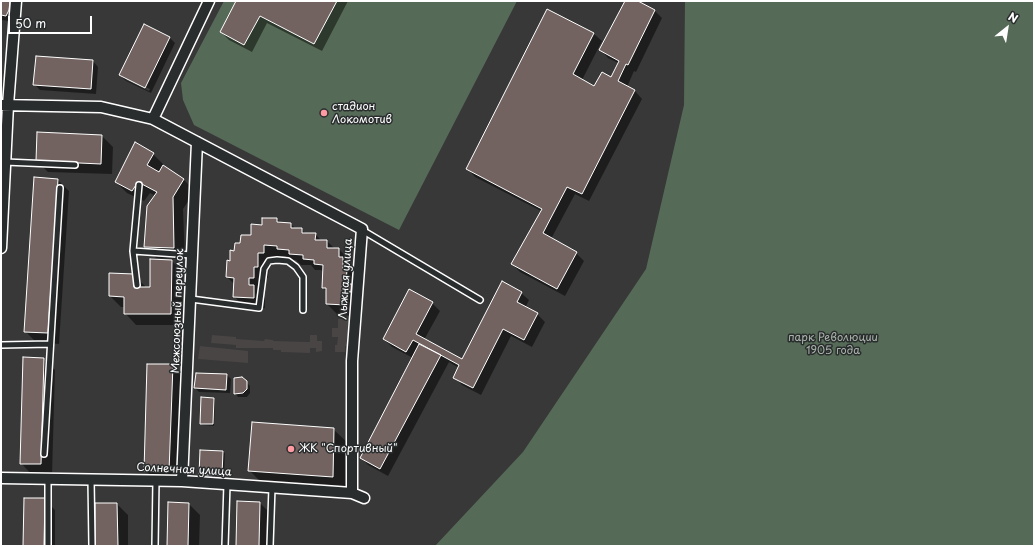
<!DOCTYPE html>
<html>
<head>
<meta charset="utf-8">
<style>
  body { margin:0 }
  #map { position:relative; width:1035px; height:547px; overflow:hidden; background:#383838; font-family:"Playpen Sans",sans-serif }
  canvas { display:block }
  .frame { position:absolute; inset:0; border:2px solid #fff; pointer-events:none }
  .north { position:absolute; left:987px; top:8px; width:40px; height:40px; -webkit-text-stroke:3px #2a2d2e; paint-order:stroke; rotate:30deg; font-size:11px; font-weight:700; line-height:16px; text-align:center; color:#fff }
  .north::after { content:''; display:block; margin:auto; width:14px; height:18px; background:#fff; clip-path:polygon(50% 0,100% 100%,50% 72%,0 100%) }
  .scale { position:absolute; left:8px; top:16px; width:84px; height:18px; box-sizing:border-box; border:2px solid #fff; border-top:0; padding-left:5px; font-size:12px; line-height:14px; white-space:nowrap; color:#fff; -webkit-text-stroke:3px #2a2d2e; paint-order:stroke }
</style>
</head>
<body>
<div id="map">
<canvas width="1035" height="547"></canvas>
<div class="frame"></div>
<div class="north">N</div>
<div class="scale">50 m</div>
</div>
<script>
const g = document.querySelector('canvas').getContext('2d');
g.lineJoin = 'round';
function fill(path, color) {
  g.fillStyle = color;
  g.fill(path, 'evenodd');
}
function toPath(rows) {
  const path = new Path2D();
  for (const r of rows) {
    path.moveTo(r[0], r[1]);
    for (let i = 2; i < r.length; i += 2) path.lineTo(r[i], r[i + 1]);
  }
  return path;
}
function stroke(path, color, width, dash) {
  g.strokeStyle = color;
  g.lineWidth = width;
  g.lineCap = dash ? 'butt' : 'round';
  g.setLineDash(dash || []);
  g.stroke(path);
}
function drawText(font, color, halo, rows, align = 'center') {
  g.font = font + ' "Playpen Sans",sans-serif';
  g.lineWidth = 3;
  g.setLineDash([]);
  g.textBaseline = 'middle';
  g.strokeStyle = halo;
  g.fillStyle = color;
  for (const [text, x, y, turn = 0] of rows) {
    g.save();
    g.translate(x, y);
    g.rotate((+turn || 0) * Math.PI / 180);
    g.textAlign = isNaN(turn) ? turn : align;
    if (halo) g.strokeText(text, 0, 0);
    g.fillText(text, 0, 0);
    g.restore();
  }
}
fill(toPath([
  [338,319,349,319,347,346,345,346,345,352,335,352,335,345,337,345,338,337,332,337,332,328,338,328],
  [212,335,236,337,236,339,264,341,265,339,273,340,273,341,310,342,310,335,317,335,317,341,322,341,322,351,316,352,316,348,310,348,310,353,281,352,281,350,273,350,273,348,236,348,236,345,211,343],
  [200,346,248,351,248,363,198,359]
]), '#494544');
fill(toPath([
  [224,1,517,1,399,230,194,125,183,100,181,83],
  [685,1,1034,1,1034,546,435,546,523,452,646,269,684,105]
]), '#566b57');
fill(toPath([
  [1,1,15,1,12,21,1,20],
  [237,1,348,1,322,51,267,23,252,52,229,40,221,32],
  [626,1,636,1,655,11,662,18,636,72,634,71,627,87,635,91,642,99,589,201,575,194,551,239,576,253,584,261,565,296,520,272,512,264,541,211,475,177,468,169,547,10,594,34,602,41,582,80,595,87,611,78,618,63,608,58,601,50],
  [169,37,175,43,151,93,126,81,120,75],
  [126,78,150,89,149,91,126,80],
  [93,61,98,67,96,94,40,90,35,85],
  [102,136,113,147,112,174,48,172,37,161],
  [153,154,164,165,164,166,184,180,195,191,183,209,185,259,156,258,145,247,156,196,150,193,144,201,127,193,116,182],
  [58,180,69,191,59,344,36,342,25,331],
  [277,219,281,223,291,224,296,229,301,229,306,234,315,234,322,241,327,241,335,249,339,249,350,261,350,265,354,269,357,291,363,296,362,303,357,303,356,316,338,315,327,304,327,292,323,288,324,273,321,270,315,270,311,265,301,265,296,260,289,260,285,256,275,256,275,264,269,264,268,278,265,278,264,289,260,289,260,293,265,297,265,308,245,308,234,296,235,285,227,277,235,252,241,244,263,226],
  [172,261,183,272,182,325,136,325,125,313,125,307,121,307,110,296,134,275,145,286,145,288,151,288],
  [521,293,529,300,525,308,537,314,545,322,532,347,511,336,481,395,462,385,455,377,459,368,449,362,388,476,368,465,361,457,413,358,392,347,384,339,432,303,440,311,424,340,463,361],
  [43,359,55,370,52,475,32,475,21,463],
  [172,365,183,377,180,482,156,481,145,470],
  [197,374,227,375,231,379,230,393,199,392,195,388],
  [246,382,250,386,250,393,247,397,238,397,235,393],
  [214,399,215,400,214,426,202,425,201,423],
  [333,429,349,444,347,492,264,485,249,470],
  [201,451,223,452,225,453,224,476,202,476,200,474],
  [44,499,55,510,55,546,24,546],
  [260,503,271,514,270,546,237,546],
  [117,504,128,515,128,546,96,546],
  [189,504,200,515,199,546,168,546]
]), '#0007');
const building = toPath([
  [1,1,10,1,9,10,6,16,1,15,1,1],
  [236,1,337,1,314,44,260,16,244,45,220,32,236,1],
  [625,1,638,1,655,10,628,65,626,64,618,81,635,90,582,194,567,187,543,233,577,252,557,289,511,264,542,209,466,169,547,9,594,33,573,74,594,86,602,72,611,77,619,61,599,50,625,1],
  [144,24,170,37,145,88,119,75,144,24],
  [36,56,93,60,91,89,33,85,36,56],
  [37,132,102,135,101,164,36,161,37,132],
  [135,142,154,153,147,165,159,172,163,165,184,179,173,197,174,248,144,247,147,206,157,192,138,182,132,191,115,182,135,142],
  [34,177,58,179,48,333,24,332,34,177],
  [262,218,277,218,277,222,291,223,291,228,302,228,302,233,316,233,315,240,327,240,327,248,339,248,339,257,343,257,343,269,347,269,346,284,352,284,351,292,346,292,346,305,326,304,326,288,322,288,323,265,314,264,314,260,303,259,303,255,289,254,289,250,277,249,277,246,264,245,264,253,258,253,258,267,254,267,254,278,249,278,249,285,254,285,254,298,233,297,234,278,226,277,227,260,230,261,230,250,234,251,235,243,240,243,241,235,251,235,251,224,262,225,262,218],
  [150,259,172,260,171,314,124,314,124,297,109,296,109,273,134,274,134,287,150,287,150,259],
  [502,281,522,292,517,302,538,313,524,340,503,329,473,388,453,378,459,365,413,340,406,352,383,339,409,289,433,302,416,334,462,359,502,281],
  [419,344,441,355,380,469,360,458,419,344],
  [23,357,44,358,41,464,20,464,23,357],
  [147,364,173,364,169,472,144,471,147,364],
  [196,373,227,374,226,390,194,388,196,373],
  [242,377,247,381,247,389,243,393,234,394,234,378,242,377],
  [201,397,214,398,213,424,200,424,201,397],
  [252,422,334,428,333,477,248,471,252,422],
  [200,450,223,451,222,475,199,475,200,450],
  [24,498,45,498,44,546,23,546,24,498],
  [237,501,260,502,259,546,236,546,237,501],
  [168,502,189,503,188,546,167,546,168,502],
  [95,503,117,503,118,546,95,546,95,503]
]);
fill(building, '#726361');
stroke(building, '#fff', 1);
const service = toPath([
  [5,162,75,165],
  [362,230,480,300],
  [133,251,192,255],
  [137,285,133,251,139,185],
  [191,299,259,308,264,269,269,261,277,260,288,261,296,267,303,277,303,310],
  [1,345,50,344],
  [44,454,60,188],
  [91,479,92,546],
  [48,546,48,479],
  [155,546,156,480],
  [225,546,227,484],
  [270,546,272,487]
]);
const minor = toPath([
  [1,105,101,107,153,119,362,229,352,361,352,493],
  [153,119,209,1],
  [1,248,8,105,16,1],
  [1,478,182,481,352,493,364,498],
  [182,481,197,142]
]);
stroke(service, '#fff', 8);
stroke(minor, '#fff', 13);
stroke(service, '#2a2d2e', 5);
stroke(minor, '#2a2d2e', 10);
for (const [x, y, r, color] of [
  [324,113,4,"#ff9aa2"],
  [291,449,4,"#ff9aa2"]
]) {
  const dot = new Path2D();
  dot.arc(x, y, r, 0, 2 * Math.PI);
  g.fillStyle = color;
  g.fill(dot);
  stroke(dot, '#2a2d2e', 1.5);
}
drawText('11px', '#fff', '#2a2d2e', [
  ["стадион",332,107],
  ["Локомотив",332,120],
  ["ЖК \"Спортивный\"",299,449]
], 'left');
drawText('11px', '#fff', '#2a2d2e', [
  ["Лыжная улица",346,279,-86],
  ["Межсоюзный переулок",178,311,-88],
  ["Солнечная улица",184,470,3]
]);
drawText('11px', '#aab5ab', '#2a2d2e', [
  ["парк Революции",833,338],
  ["1905 года",833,351]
]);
</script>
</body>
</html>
